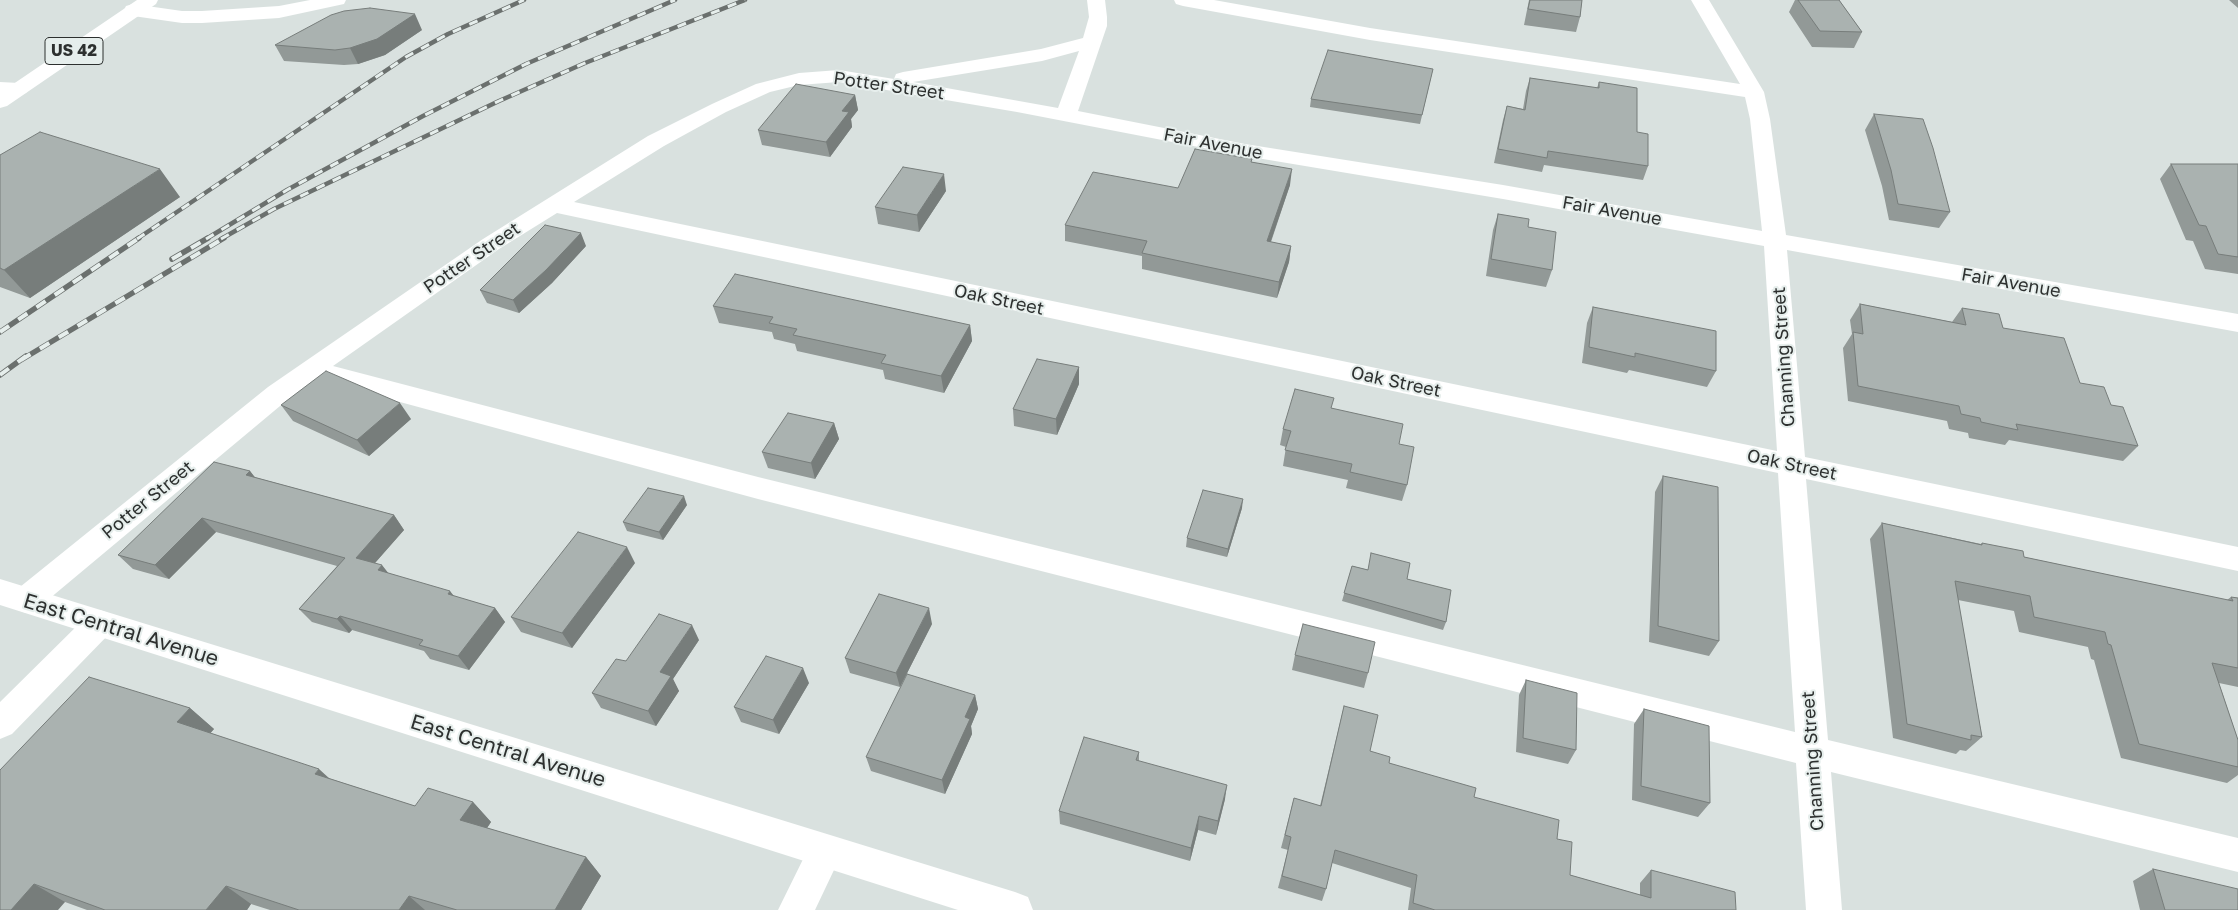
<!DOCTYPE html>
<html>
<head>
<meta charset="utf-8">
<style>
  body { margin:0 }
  canvas { display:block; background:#d9e1df }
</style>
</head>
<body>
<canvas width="2238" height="910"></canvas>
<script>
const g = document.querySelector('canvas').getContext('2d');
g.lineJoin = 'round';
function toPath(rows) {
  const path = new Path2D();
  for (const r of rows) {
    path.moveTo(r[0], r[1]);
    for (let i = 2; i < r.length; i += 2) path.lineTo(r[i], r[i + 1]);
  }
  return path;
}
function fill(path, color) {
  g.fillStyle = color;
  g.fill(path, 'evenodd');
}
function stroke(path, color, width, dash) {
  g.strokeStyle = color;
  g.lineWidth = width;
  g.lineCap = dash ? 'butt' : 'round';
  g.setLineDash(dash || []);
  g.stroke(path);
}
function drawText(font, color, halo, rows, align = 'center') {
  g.font = font + ' "Golos Text",sans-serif';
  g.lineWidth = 4;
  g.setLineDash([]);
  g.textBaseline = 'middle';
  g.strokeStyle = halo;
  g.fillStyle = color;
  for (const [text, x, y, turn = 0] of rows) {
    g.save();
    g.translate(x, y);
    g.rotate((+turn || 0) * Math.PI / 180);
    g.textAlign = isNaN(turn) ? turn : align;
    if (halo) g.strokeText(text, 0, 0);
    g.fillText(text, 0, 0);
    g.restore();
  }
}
fill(toPath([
  [310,0,346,0,344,4,279,18,202,23,182,23,133,16,126,14,124,10,126,6,133,4,182,11,202,11,279,6,310,0],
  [1087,0,1105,0,1107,17,1107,26,1078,111,1245,144,1503,185,1762,231,1750,119,1745,97,1370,40,1183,6,1176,4,1174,0,1214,0,1370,28,1740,84,1691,0,1709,0,1764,92,1770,119,1786,235,2238,314,2238,332,1787,250,1805,457,2238,547,2238,571,1806,479,1828,740,2238,838,2238,872,1831,772,1842,910,1806,910,1796,763,758,499,315,379,286,401,37,609,26,613,15,609,11,600,15,591,268,387,483,239,648,136,712,104,756,84,799,73,839,70,894,79,896,74,903,72,1041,49,1083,38,1089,17,1087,0],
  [1079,51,1058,108,913,82,1042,61,1079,51],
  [839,82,1017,112,1245,156,1503,199,1764,246,1777,451,574,202,664,146,726,112,770,92,799,85,839,82],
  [557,213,1778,473,1795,732,758,477,333,366,499,249,557,213],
  [0,82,19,83,26,85,29,89,26,93,19,95,0,94,0,82],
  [100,610,111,614,115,623,111,632,12,734,0,739,0,702,89,614,100,610],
  [825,834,837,839,843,851,815,910,778,910,813,839,825,834]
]), '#fff');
fill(toPath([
  [137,0,158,0,156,4,7,106,0,108,0,93,137,0],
  [0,579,1015,892,1028,897,1033,910,958,910,0,605,0,579]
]), '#fff');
const railFar1 = toPath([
  [137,239,406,57,448,34,524,0],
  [206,239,287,190,423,116,526,64,675,0],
  [221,239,274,209,499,101,585,63,745,0]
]);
const rail = toPath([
  [172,259,208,238],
  [0,332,139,238],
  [21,360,224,238],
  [0,375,26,356]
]);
stroke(railFar1, '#6b706e', 4.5);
stroke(rail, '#6b706e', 5.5);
stroke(railFar1, '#e6eeec', 3, [9]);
stroke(rail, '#e6eeec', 4, [11]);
fill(toPath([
  [1529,0,1582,0,1580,17,1576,32,1524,25],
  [1795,0,1839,0,1862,32,1854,48,1812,47,1789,12],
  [2229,0,2238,0,2238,8],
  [422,30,385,55,358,64,344,65,284,61,275,45],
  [1433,69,1420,124,1310,107,1311,99],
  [1530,78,1597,88,1599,82,1637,132,1648,166,1643,180,1544,165,1542,172,1494,163,1503,120,1507,106,1523,109,1526,91],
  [855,95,858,110,851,119,852,127,830,157,762,145,758,130],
  [1874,114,1950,212,1939,228,1889,220,1882,186,1865,130],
  [0,155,180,197,30,298,0,287],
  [1252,162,1290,185,1271,242,1291,246,1289,262,1277,298,1142,269,1142,256,1065,241,1065,225,1178,188],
  [2171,164,2238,164,2238,274,2205,269,2193,241,2186,240,2160,179],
  [946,191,919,232,878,224,875,207],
  [1498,214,1528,227,1552,270,1546,287,1486,276,1493,230],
  [586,246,552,283,519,313,487,303,480,290],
  [1860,304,1952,322,1962,308,2003,328,2111,405,2138,446,2123,461,2009,440,2005,445,1969,438,1968,433,1949,429,1947,421,1848,401,1843,348,1852,334,1850,320],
  [713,306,970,325,972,341,944,393,885,379,883,370,797,351,795,344,774,339,772,332,719,323],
  [1593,307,1716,371,1707,387,1629,370,1627,373,1582,363,1587,323],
  [1079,367,1079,384,1057,435,1014,426,1013,409],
  [281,405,411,419,369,456,293,421],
  [1332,408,1399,444,1407,485,1402,501,1346,488,1348,480,1283,466,1286,447,1280,445,1283,429],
  [834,423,839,439,815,479,768,468,762,452],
  [250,471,254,477,394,515,404,530,375,563,388,573,454,596,495,608,505,622,469,670,430,659,424,651,352,630,349,633,312,622,299,609,337,566,216,532,169,579,133,569,118,555],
  [1663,476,1719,641,1709,656,1649,642,1655,492],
  [687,505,663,540,627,531,623,522],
  [1242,508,1227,557,1186,547,1187,538],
  [1882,523,1981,544,1982,543,2024,557,2227,600,2231,597,2238,598,2238,687,2219,683,2238,740,2238,775,2227,783,2121,758,2094,660,2091,659,2088,647,2019,632,2014,611,1958,600,1982,737,1966,751,1960,750,1956,754,1893,738,1870,539],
  [635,563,572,648,521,632,511,617],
  [1352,566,1407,579,1446,622,1443,630,1342,601],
  [932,624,900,687,850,673,845,658],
  [699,640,673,679,679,691,656,726,601,708,592,693,626,661],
  [1295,655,1368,673,1364,688,1292,670],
  [1526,680,1576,750,1568,764,1516,752,1519,695],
  [809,683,779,734,741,722,734,707],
  [975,695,978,709,971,726,972,734,945,794,871,771,866,757],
  [1344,706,1370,751,1389,763,1474,797,1557,839,1570,875,1640,895,1640,883,1651,870,1736,910,1408,910,1411,888,1332,863,1326,889,1322,901,1278,888,1288,850,1281,848,1294,798,1320,806],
  [190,708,214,729,210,733,331,779,415,806,473,802,491,822,487,828,586,857,601,876,581,910,270,910,251,904,247,910,87,910,65,902,0,910],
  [1644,709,1710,803,1698,817,1632,800,1634,724],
  [1139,752,1139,761,1225,799,1216,835,1198,830,1190,861,1060,824,1059,811],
  [2153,869,2238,910,2140,910,2133,881]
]), '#929997');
fill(toPath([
  [415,14,422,30,385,55,358,64,350,48],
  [855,95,858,110,851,119,852,127,830,157,826,142,842,111],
  [160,169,180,197,30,298,4,270],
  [1292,169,1290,185,1265,258,1267,241],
  [944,174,946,191,919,232,917,215],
  [581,233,586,246,552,283,519,313,513,300],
  [1291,246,1289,262,1277,298,1279,282],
  [970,325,972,341,944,393,941,376],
  [1079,367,1079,384,1057,435,1056,419],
  [400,403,411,419,369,456,357,440],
  [834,423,839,439,815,479,811,463],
  [250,471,262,486,246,475],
  [684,496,687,505,663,540,659,532],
  [1243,499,1242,508,1227,557,1228,549],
  [394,515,404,530,367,572,356,558],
  [202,518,216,532,169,579,155,565],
  [627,547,635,563,572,648,562,633],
  [382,565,393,579,378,570],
  [450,591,461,605,448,594],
  [495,608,505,622,469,670,458,656],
  [929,608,932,624,900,687,896,673],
  [340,616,352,630,349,633,337,619],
  [692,625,699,640,673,679,679,691,656,726,648,711,660,672],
  [803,668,809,683,779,734,773,720],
  [975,695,978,709,971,726,972,734,945,794,942,780,965,717],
  [190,708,214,729,202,743,177,722],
  [319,769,341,789,315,774],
  [1227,785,1225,799,1216,835,1218,821],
  [473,802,491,822,479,840,460,820],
  [1199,816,1198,830,1190,861,1191,848],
  [586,857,601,876,581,910,555,910],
  [34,884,65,902,58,910,11,910],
  [226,886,251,904,247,910,206,910],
  [409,896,425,910,399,910]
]), '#777d7b');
const building = toPath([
  [1530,0,1582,0,1580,17,1528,9,1530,0],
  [1798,0,1839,0,1862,32,1820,31,1798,0],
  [370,8,415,14,377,39,350,48,335,50,275,45,331,15,344,11,370,8],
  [1328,50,1433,69,1422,115,1311,99,1328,50],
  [1530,78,1599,88,1599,82,1637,88,1637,132,1648,134,1648,166,1548,151,1547,158,1498,149,1507,106,1525,110,1530,78],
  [796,84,855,95,842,111,849,112,826,142,758,130,796,84],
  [1874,114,1923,119,1933,148,1950,212,1898,204,1891,170,1874,114],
  [40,132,160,169,4,270,0,268,0,155,40,132],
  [1195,149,1252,159,1251,162,1292,169,1267,241,1291,246,1279,282,1142,253,1147,241,1065,225,1093,172,1178,188,1195,149],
  [2171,164,2238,164,2238,257,2218,254,2206,226,2199,225,2171,164],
  [903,167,944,174,917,215,875,207,903,167],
  [1498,214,1529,219,1528,227,1556,232,1552,270,1491,259,1498,214],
  [545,225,581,233,546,270,513,300,480,290,545,225],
  [735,274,970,325,941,376,881,363,886,355,793,335,797,329,769,323,773,317,713,306,735,274],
  [1860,304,1966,325,1962,308,1999,314,2003,328,2064,338,2080,383,2104,387,2111,405,2123,407,2138,446,2016,424,2018,430,1981,422,1980,418,1961,414,1959,406,1858,386,1853,332,1863,334,1860,304],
  [1593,307,1716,331,1716,371,1635,353,1635,357,1589,347,1593,307],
  [1037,359,1079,367,1056,419,1013,409,1037,359],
  [326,371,400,403,357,440,281,405,326,371],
  [1295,389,1334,398,1331,408,1403,424,1399,444,1414,447,1407,485,1350,472,1352,464,1285,450,1291,431,1283,429,1295,389],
  [788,413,834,423,811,463,762,452,788,413],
  [214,462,250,471,246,475,394,515,356,558,382,565,378,570,450,591,448,594,495,608,458,656,419,645,423,640,340,616,337,619,299,609,345,558,202,518,155,565,118,555,214,462],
  [1663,476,1718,487,1719,641,1658,626,1663,476],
  [648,488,684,496,659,532,623,522,648,488],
  [1203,490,1243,499,1228,549,1187,538,1203,490],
  [1882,523,1982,545,1982,543,2023,551,2024,557,2233,601,2231,597,2238,598,2238,668,2212,663,2238,740,2238,767,2139,744,2111,645,2108,644,2105,632,2034,617,2030,596,1955,581,1982,737,1971,735,1971,740,1907,724,1882,523],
  [578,532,627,547,562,633,511,617,578,532],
  [1371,553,1410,563,1407,579,1451,590,1446,622,1344,593,1352,566,1368,570,1371,553],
  [879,594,929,608,896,673,845,658,879,594],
  [659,614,692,625,660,672,671,676,648,711,592,693,616,659,626,661,659,614],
  [1303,624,1375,642,1368,673,1295,655,1303,624],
  [766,656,803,668,773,720,734,707,766,656],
  [907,674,975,695,965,717,970,719,942,780,866,757,907,674],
  [89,677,190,708,177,722,319,769,315,774,415,806,428,788,473,802,460,820,586,857,555,910,457,910,409,896,399,910,299,910,226,886,206,910,105,910,34,884,11,910,0,910,0,770,89,677],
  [1526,680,1577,693,1576,750,1523,738,1526,680],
  [1344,706,1378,715,1370,751,1390,757,1389,763,1476,788,1474,797,1559,820,1557,839,1572,842,1570,875,1651,898,1651,870,1735,892,1736,910,1435,910,1413,903,1417,875,1335,850,1326,889,1282,876,1291,837,1285,835,1294,798,1321,806,1344,706],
  [1644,709,1709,726,1710,803,1641,786,1644,709],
  [1084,737,1139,752,1136,760,1227,785,1218,821,1199,816,1191,848,1059,811,1084,737],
  [2153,869,2238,889,2238,910,2165,910,2153,869]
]);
fill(building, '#aab2b0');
stroke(building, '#777d7b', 1);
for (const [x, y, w] of [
  [74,51,58]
]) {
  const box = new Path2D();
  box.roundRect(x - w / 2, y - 13.5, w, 27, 4);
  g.fillStyle = '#e6eeec';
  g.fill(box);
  stroke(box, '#2d302f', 1);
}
drawText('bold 16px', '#2d302f', null, [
  ["US 42",74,51]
]);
drawText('18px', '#2d302f', '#e6eeec', [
  ["Potter Street",889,86,8],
  ["Fair Avenue",1213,144,11],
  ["Fair Avenue",1612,211,10],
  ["Potter Street",472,258,-34],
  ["Fair Avenue",2011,283,10],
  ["Oak Street",999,300,12],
  ["Channing Street",1784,357,-94],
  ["Oak Street",1396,382,12],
  ["Oak Street",1792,465,12],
  ["Potter Street",148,500,-39],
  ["Channing Street",1813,761,-94]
]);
drawText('21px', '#2d302f', '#e6eeec', [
  ["East Central Avenue",121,630,17],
  ["East Central Avenue",508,751,17]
]);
</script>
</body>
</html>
